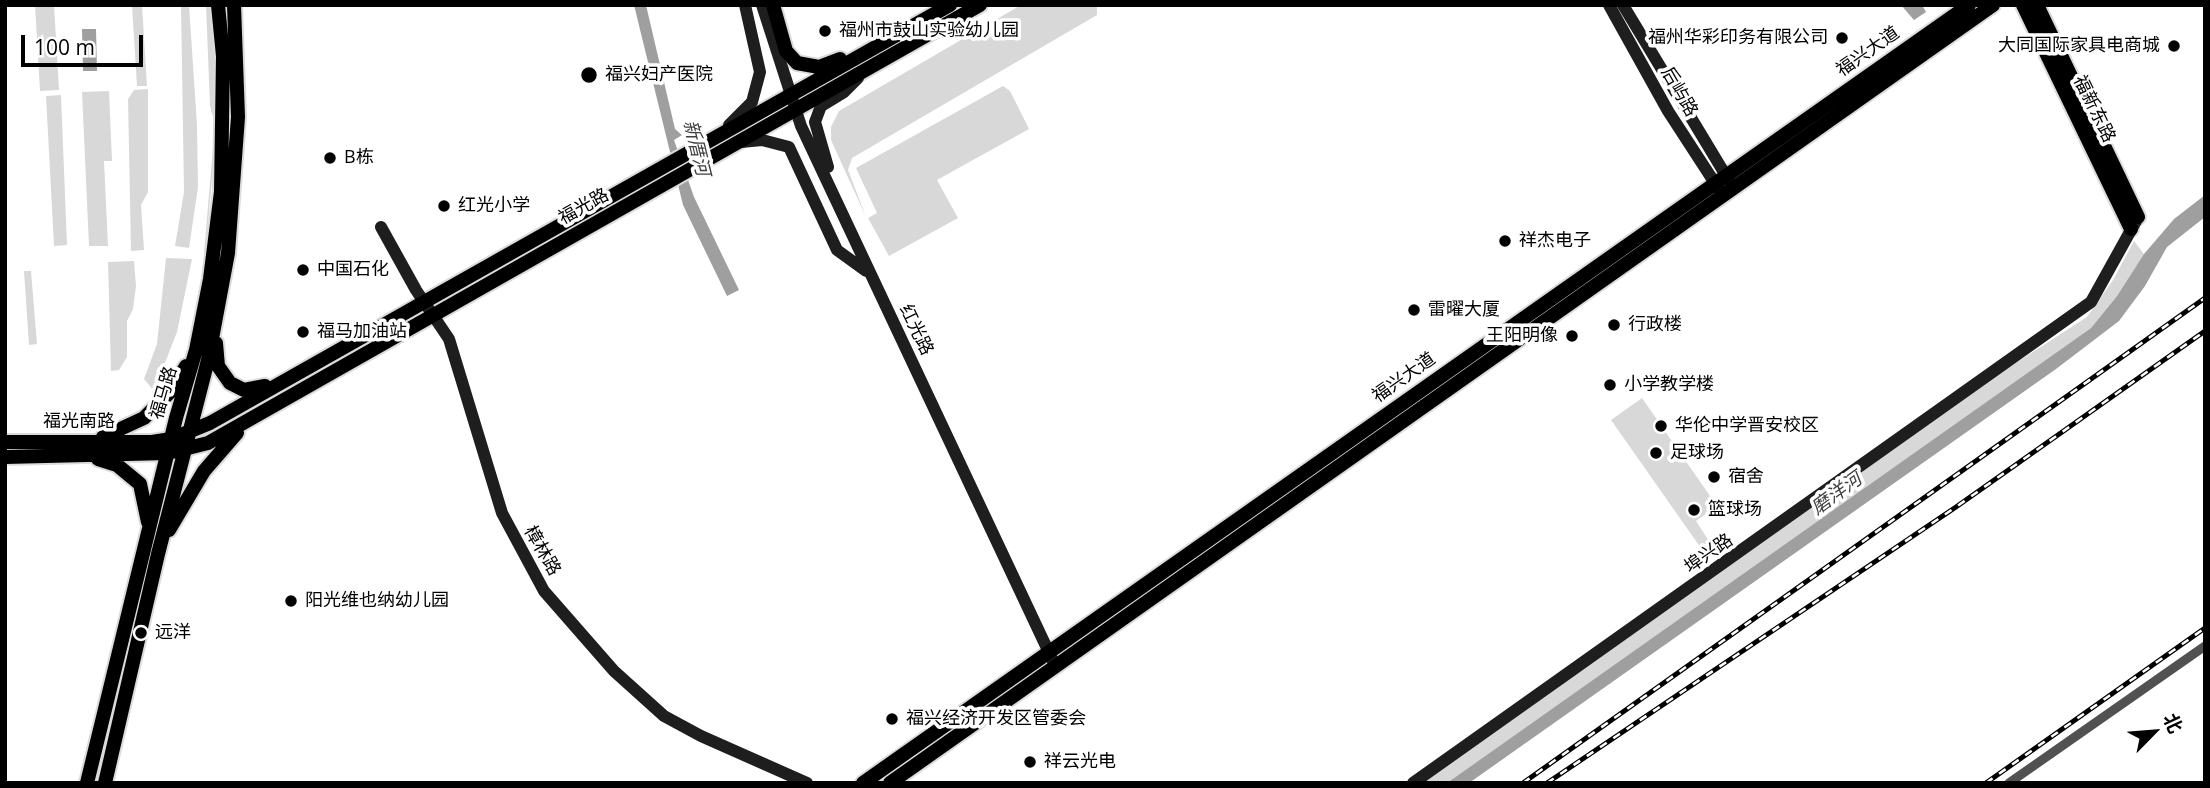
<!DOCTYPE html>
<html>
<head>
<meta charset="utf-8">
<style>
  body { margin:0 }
  #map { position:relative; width:2210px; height:788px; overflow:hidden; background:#fff; font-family:"Open Sans","Noto Sans SC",sans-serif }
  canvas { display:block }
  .frame { position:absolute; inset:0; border:7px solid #000; pointer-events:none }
  .north { position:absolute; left:2119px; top:697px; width:70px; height:70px; -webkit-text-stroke:5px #fff; paint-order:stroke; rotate:65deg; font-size:19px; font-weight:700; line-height:28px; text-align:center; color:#000 }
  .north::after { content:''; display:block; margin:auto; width:24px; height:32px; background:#000; clip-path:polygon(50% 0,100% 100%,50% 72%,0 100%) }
  .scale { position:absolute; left:21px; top:35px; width:122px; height:32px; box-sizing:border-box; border:4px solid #000; border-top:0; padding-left:9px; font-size:21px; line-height:24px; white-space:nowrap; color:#000; -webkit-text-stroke:5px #fff; paint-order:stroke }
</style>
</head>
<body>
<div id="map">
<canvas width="2210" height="788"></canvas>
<div class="frame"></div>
<div class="north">北</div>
<div class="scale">100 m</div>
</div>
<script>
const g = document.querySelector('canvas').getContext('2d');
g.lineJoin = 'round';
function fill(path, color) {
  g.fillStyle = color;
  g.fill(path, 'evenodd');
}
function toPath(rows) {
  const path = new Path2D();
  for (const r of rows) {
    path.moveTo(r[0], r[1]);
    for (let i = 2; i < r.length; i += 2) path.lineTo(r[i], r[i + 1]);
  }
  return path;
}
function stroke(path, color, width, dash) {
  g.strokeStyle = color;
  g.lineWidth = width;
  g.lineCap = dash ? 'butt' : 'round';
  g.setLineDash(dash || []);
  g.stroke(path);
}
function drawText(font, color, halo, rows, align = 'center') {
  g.font = font + ' "Open Sans","Noto Sans SC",sans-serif';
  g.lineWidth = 7;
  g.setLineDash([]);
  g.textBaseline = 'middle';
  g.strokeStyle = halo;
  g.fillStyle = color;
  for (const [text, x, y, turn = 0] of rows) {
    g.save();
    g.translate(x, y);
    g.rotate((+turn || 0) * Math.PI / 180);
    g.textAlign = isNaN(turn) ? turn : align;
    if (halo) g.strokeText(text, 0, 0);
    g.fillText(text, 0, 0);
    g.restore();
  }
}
fill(toPath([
  [35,5,54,5,59,90,40,91],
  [132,5,142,5,147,86,137,86],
  [181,5,189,5,197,125,198,187,189,248,175,246,184,192],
  [206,5,212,5,216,98,213,117,210,106],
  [1021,5,1097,5,1097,15,852,158,848,170,866,217,831,140,831,127,839,111],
  [1003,86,1010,91,1029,129,937,180,958,218,889,256,868,218,877,213,856,168],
  [148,89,148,192,141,205,144,250,131,251,128,99,134,90],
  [109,91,112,161,104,161,108,246,89,246,82,92],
  [61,95,67,245,54,246,46,96],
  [214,136,216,137,205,255,204,253],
  [2134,241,2144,254,2117,296,2091,328,1447,783,1416,783,1994,377,2087,317,2113,280],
  [166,258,192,259,177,332,154,391,144,379,157,344],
  [134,261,136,286,133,309,127,321,127,357,119,370,111,371,108,262],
  [24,271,31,271,37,344,29,345],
  [1642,398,1717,506,1696,521,1711,544,1703,551,1611,420]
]), '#d8d8d8');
fill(toPath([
  [634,5,646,5,675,129,682,135,674,140,694,197,739,290,727,296,683,205],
  [1901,5,1922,5,1926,12,1914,20],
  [82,29,96,29,97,71,83,71],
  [2205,195,2205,217,2167,247,2145,286,2119,321,2056,369,1469,783,1447,783,2091,328,2117,296,2144,254,2174,219]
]), '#9f9f9f');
const primary = toPath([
  [773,5,786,51,797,63,819,67,840,59],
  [2023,5,2131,229],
  [2037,5,2138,217],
  [216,343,218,366,230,383,244,390,265,386],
  [103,437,144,418,171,391,186,366],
  [5,442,152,442,171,439,210,423,950,5],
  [5,457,168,453,208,443,980,5],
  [98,459,117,465,140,484,148,522],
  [169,530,204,471,237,433],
  [87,783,176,418,196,350,210,279,221,192,223,56,218,5],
  [105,783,158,554,208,360,228,253,238,117,234,5],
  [863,783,1969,5],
  [890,783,1993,5]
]);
stroke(primary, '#dbdbdb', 18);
stroke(toPath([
  [2009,783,2205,646]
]), '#515151', 9);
stroke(toPath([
  [762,5,801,126,1053,661],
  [1609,5,1668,111,1720,191],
  [1623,5,1731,184],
  [729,125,752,102,760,72,745,5],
  [741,142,762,140,789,147,837,250,866,271],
  [828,167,815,122,821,106,844,92,858,78],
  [381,227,416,290,449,339,502,513,544,591,614,671,664,716,701,736,807,783],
  [1413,783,2091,302,2136,221]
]), '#1e1e1e', 12);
stroke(primary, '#000', 14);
const rail = toPath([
  [1523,783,2205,298],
  [1547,783,1956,507,2205,331],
  [1986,783,2205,628]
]);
stroke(rail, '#000', 5);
stroke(rail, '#fff', 2.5, [8]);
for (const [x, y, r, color] of [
  [825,31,7,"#000"],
  [1842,38,7,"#000"],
  [2174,46,7,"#000"],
  [589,75,9,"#000"],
  [330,158,7,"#000"],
  [444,206,7,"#000"],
  [1505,241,7,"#000"],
  [303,270,7,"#000"],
  [1414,310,7,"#000"],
  [1614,325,7,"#000"],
  [303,332,7,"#000"],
  [1572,336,7,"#000"],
  [1610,385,7,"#000"],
  [1661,426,7,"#000"],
  [1656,453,7,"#000"],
  [1714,477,7,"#000"],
  [1694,510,7,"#000"],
  [291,601,7,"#000"],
  [141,633,7,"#000"],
  [892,719,7,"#000"],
  [1030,762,7,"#000"]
]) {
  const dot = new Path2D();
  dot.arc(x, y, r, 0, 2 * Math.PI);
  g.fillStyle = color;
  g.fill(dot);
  stroke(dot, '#fff', 2.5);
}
drawText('18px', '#000', '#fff', [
  ["福州市鼓山实验幼儿园",839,31],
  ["福州华彩印务有限公司",1828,38,"right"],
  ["大同国际家具电商城",2160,46,"right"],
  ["福兴妇产医院",605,75],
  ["B栋",344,158],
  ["红光小学",458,206],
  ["祥杰电子",1519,241],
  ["中国石化",317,270],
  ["雷曜大厦",1428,310],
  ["行政楼",1628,325],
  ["福马加油站",317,332],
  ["王阳明像",1558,336,"right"],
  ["小学教学楼",1624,385],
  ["华伦中学晋安校区",1675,426],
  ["足球场",1670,453],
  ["宿舍",1728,477],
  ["篮球场",1708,510],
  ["阳光维也纳幼儿园",305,601],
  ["远洋",155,633],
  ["福兴经济开发区管委会",906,719],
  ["祥云光电",1044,762]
], 'left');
drawText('18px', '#000', '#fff', [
  ["福兴大道",1868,52,-35],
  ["后屿路",1679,92,60],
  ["福新东路",2094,109,64],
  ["福光路",584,207,-29],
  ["红光路",916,330,64],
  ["福兴大道",1404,378,-35],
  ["福马路",164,393,-74],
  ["福光南路",79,422],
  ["樟林路",542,551,60],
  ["埠兴路",1709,554,-35]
]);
drawText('italic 19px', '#404040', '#fff', [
  ["新厝河",696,148,76],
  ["磨洋河",1837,494,-36]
]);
</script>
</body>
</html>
